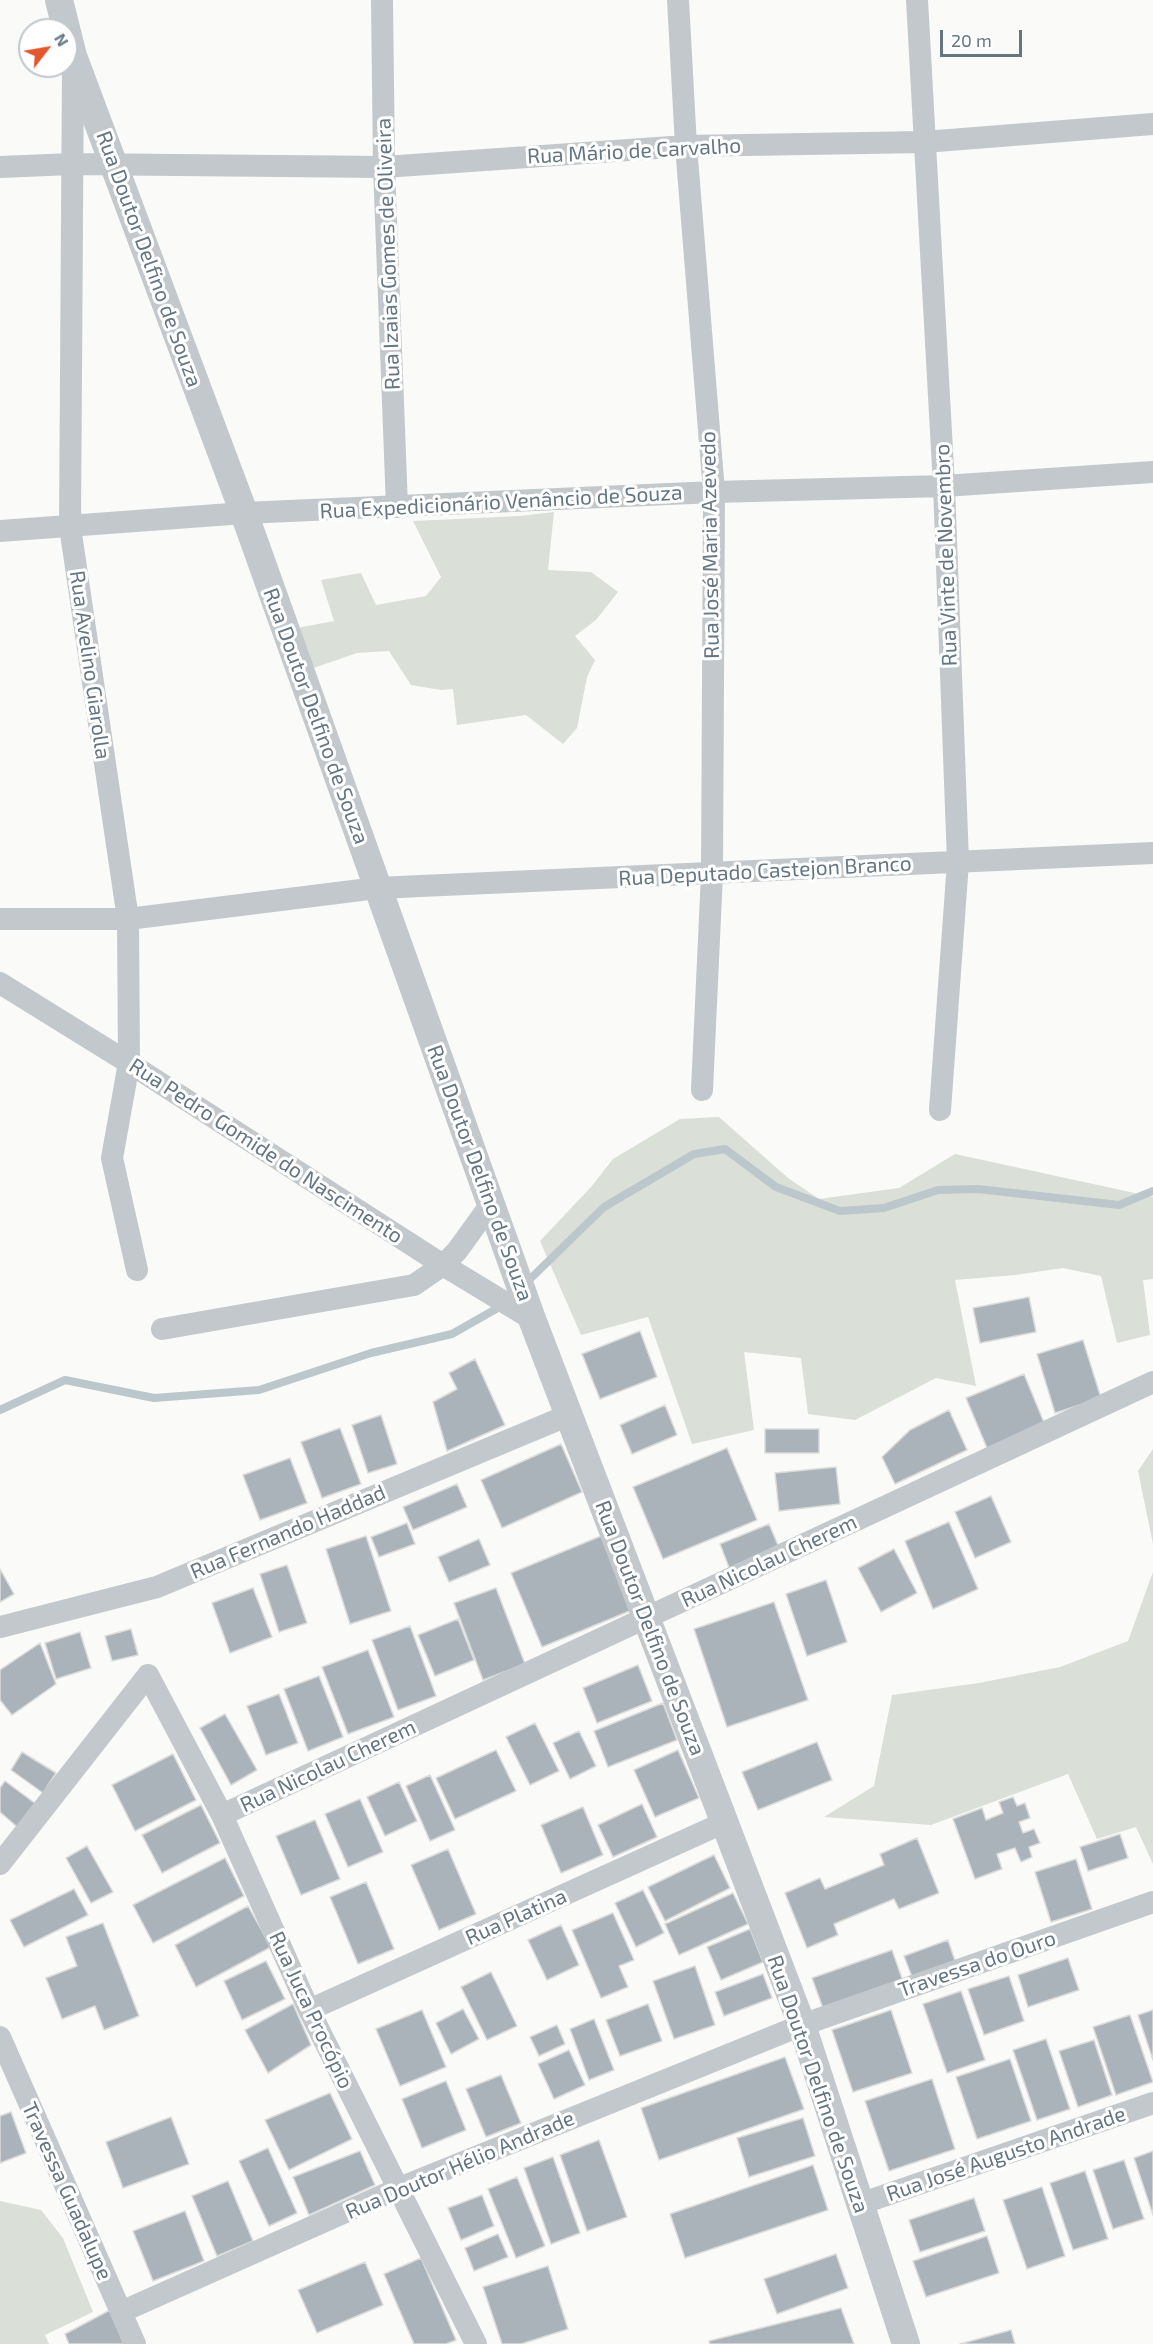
<!DOCTYPE html>
<html>
<head>
<meta charset="utf-8">
<style>
  body { margin:0 }
  #map { position:relative; width:1153px; height:2344px; overflow:hidden; background:#fafaf8; font-family:"Exo 2",sans-serif }
  canvas { display:block }
  .north { position:absolute; left:18px; top:18px; width:60px; height:60px; box-sizing:border-box; background:#fff; border:2px solid #c1c8cd; border-radius:50%; rotate:59deg; font-size:16px; font-weight:700; line-height:24px; text-align:center; color:#657683 }
  .north::after { content:''; display:block; margin:auto; width:21px; height:27px; background:#e4572e; clip-path:polygon(50% 0,100% 100%,50% 72%,0 100%) }
  .scale { position:absolute; left:940px; top:30px; width:82px; height:27px; box-sizing:border-box; border:3px solid #657683; border-top:0; padding-left:8px; font-size:18px; line-height:21px; white-space:nowrap; color:#657683; -webkit-text-stroke:4px #fff; paint-order:stroke }
</style>
</head>
<body>
<div id="map">
<canvas width="1153" height="2344"></canvas>
<div class="north">N</div>
<div class="scale">20 m</div>
</div>
<script>
const g = document.querySelector('canvas').getContext('2d');
g.lineJoin = 'round';
function fill(path, color) {
  g.fillStyle = color;
  g.fill(path, 'evenodd');
}
function toPath(rows) {
  const path = new Path2D();
  for (const r of rows) {
    path.moveTo(r[0], r[1]);
    for (let i = 2; i < r.length; i += 2) path.lineTo(r[i], r[i + 1]);
  }
  return path;
}
function stroke(path, color, width, dash) {
  g.strokeStyle = color;
  g.lineWidth = width;
  g.lineCap = dash ? 'butt' : 'round';
  g.setLineDash(dash || []);
  g.stroke(path);
}
function drawText(font, color, halo, rows, align = 'center') {
  g.font = font + ' "Exo 2",sans-serif';
  g.lineWidth = 6;
  g.setLineDash([]);
  g.textBaseline = 'middle';
  g.strokeStyle = halo;
  g.fillStyle = color;
  for (const [text, x, y, turn = 0] of rows) {
    g.save();
    g.translate(x, y);
    g.rotate((+turn || 0) * Math.PI / 180);
    g.textAlign = isNaN(turn) ? turn : align;
    if (halo) g.strokeText(text, 0, 0);
    g.fillText(text, 0, 0);
    g.restore();
  }
}
fill(toPath([
  [554,512,548,570,591,572,618,592,596,620,575,636,595,660,587,677,577,728,563,744,526,715,457,725,453,689,441,690,411,685,389,651,357,653,305,671,291,629,334,621,321,580,361,573,376,605,426,596,441,577,413,521,520,516],
  [719,1117,788,1178,819,1199,899,1188,955,1154,1153,1197,1153,1279,1143,1280,1150,1335,1117,1343,1101,1276,1063,1268,1015,1275,955,1280,976,1386,936,1378,855,1420,808,1414,801,1358,744,1352,754,1430,692,1444,648,1317,581,1335,540,1241,591,1187,613,1159,680,1119],
  [1153,1449,1153,1544,1138,1471],
  [1153,1572,1153,1864,1136,1827,1097,1839,1068,1774,931,1825,824,1817,874,1786,892,1695,979,1683,1060,1667,1128,1641],
  [0,2201,41,2210,63,2238,93,2312,45,2335,49,2344,0,2344]
]), '#dadfd7');
stroke(toPath([
  [525,1284,604,1207,694,1154,725,1149,776,1187,840,1211,884,1208,938,1190,978,1189,1119,1205,1153,1191],
  [0,1410,65,1380,154,1398,259,1390,371,1353,452,1334,503,1305]
]), '#bbc7cb', 8);
const building = toPath([
  [1029,1297,1036,1332,980,1343,973,1308,1029,1297],
  [640,1331,657,1377,600,1399,582,1354,640,1331],
  [1083,1340,1101,1398,1055,1413,1037,1354,1083,1340],
  [475,1359,505,1425,447,1451,433,1402,457,1389,449,1373,475,1359],
  [1024,1374,1045,1425,987,1448,966,1398,1024,1374],
  [665,1405,677,1435,632,1454,620,1425,665,1405],
  [949,1410,967,1450,895,1484,882,1457,910,1430,949,1410],
  [381,1415,397,1464,368,1473,352,1425,381,1415],
  [340,1428,361,1484,322,1498,301,1442,340,1428],
  [765,1429,819,1429,819,1453,765,1453,765,1429],
  [561,1444,582,1492,502,1528,481,1480,561,1444],
  [727,1448,757,1520,663,1559,633,1487,727,1448],
  [290,1458,307,1503,260,1520,243,1475,290,1458],
  [836,1467,840,1504,779,1511,775,1473,836,1467],
  [457,1484,467,1507,413,1530,403,1507,457,1484],
  [991,1496,1011,1542,975,1558,955,1512,991,1496],
  [949,1522,978,1589,933,1609,905,1541,949,1522],
  [407,1523,415,1544,379,1557,371,1537,407,1523],
  [769,1524,780,1550,730,1570,720,1544,769,1524],
  [366,1536,391,1611,350,1624,326,1549,366,1536],
  [601,1536,632,1610,542,1647,511,1573,601,1536],
  [479,1539,490,1565,449,1582,438,1557,479,1539],
  [894,1549,917,1593,881,1612,858,1568,894,1549],
  [287,1565,307,1623,279,1632,260,1574,287,1565],
  [0,1569,14,1594,0,1602,0,1569],
  [826,1580,847,1642,807,1656,786,1594,826,1580],
  [253,1588,272,1637,230,1653,212,1603,253,1588],
  [496,1588,525,1664,483,1680,454,1603,496,1588],
  [774,1602,808,1700,727,1727,694,1629,774,1602],
  [458,1619,474,1660,435,1676,418,1635,458,1619],
  [410,1626,436,1696,398,1710,372,1640,410,1626],
  [131,1629,138,1655,112,1661,105,1636,131,1629],
  [80,1632,91,1668,56,1679,45,1643,80,1632],
  [40,1643,56,1684,12,1715,0,1700,0,1670,40,1643],
  [368,1650,394,1717,348,1734,322,1667,368,1650],
  [638,1665,652,1701,597,1723,583,1688,638,1665],
  [319,1676,343,1737,308,1751,284,1689,319,1676],
  [279,1694,298,1743,266,1755,247,1706,279,1694],
  [663,1703,677,1740,608,1767,594,1731,663,1703],
  [225,1714,257,1770,231,1785,200,1728,225,1714],
  [535,1723,559,1771,530,1785,506,1737,535,1723],
  [579,1731,596,1766,570,1779,553,1743,579,1731],
  [817,1742,832,1780,758,1810,742,1772,817,1742],
  [496,1750,516,1791,455,1819,436,1778,496,1750],
  [678,1750,699,1798,655,1817,634,1770,678,1750],
  [22,1752,56,1773,43,1793,11,1770,22,1752],
  [173,1754,196,1800,135,1831,112,1785,173,1754],
  [430,1775,455,1830,430,1841,406,1786,430,1775],
  [5,1781,40,1807,22,1831,0,1812,0,1788,5,1781],
  [399,1782,417,1821,385,1836,367,1797,399,1782],
  [1013,1797,1017,1806,1025,1803,1030,1818,1019,1822,1023,1833,1034,1829,1040,1843,1029,1847,1032,1857,1021,1862,1015,1848,997,1854,1002,1869,975,1879,953,1819,982,1808,986,1820,1003,1813,999,1802,1013,1797],
  [360,1799,383,1852,348,1867,325,1814,360,1799],
  [642,1804,657,1837,613,1857,598,1825,642,1804],
  [201,1805,220,1843,162,1873,142,1835,201,1805],
  [583,1807,603,1855,561,1873,541,1825,583,1807],
  [315,1820,340,1879,301,1895,276,1836,315,1820],
  [1120,1834,1128,1858,1088,1871,1080,1847,1120,1834],
  [917,1838,939,1893,899,1909,894,1899,834,1924,838,1935,807,1948,785,1893,820,1878,825,1889,884,1865,880,1854,917,1838],
  [87,1846,113,1892,91,1903,66,1858,87,1846],
  [448,1849,476,1914,439,1930,411,1865,448,1849],
  [714,1855,730,1888,665,1921,648,1887,714,1855],
  [225,1858,244,1896,153,1943,133,1905,225,1858],
  [1076,1859,1092,1909,1051,1922,1035,1872,1076,1859],
  [366,1882,394,1949,358,1964,330,1897,366,1882],
  [74,1889,88,1915,24,1947,10,1920,74,1889],
  [643,1890,664,1933,636,1947,615,1903,643,1890],
  [733,1893,748,1924,679,1955,665,1924,733,1893],
  [248,1906,271,1947,196,1987,175,1945,248,1906],
  [613,1913,634,1960,619,1966,628,1987,601,1998,572,1930,613,1913],
  [103,1923,139,2016,104,2030,95,2006,62,2019,46,1978,77,1966,66,1937,103,1923],
  [561,1925,579,1965,547,1980,528,1940,561,1925],
  [750,1929,763,1962,721,1980,707,1947,750,1929],
  [948,1940,957,1967,914,1982,904,1956,948,1940],
  [892,1950,904,1984,824,2011,812,1978,892,1950],
  [1068,1958,1079,1990,1028,2007,1018,1975,1068,1958],
  [266,1961,285,1999,242,2020,224,1981,266,1961],
  [695,1966,715,2025,674,2039,653,1981,695,1966],
  [491,1972,517,2026,487,2040,461,1987,491,1972],
  [763,1974,772,1998,724,2016,715,1992,763,1974],
  [1009,1976,1024,2021,984,2035,968,1989,1009,1976],
  [961,1991,985,2060,947,2073,923,2004,961,1991],
  [293,2004,311,2045,268,2073,245,2030,293,2004],
  [648,2004,662,2041,620,2056,606,2020,648,2004],
  [463,2009,479,2039,451,2054,436,2023,463,2009],
  [422,2010,446,2067,400,2086,376,2029,422,2010],
  [891,2010,912,2073,853,2092,832,2030,891,2010],
  [1153,2010,1153,2060,1138,2015,1153,2010],
  [1130,2015,1153,2082,1116,2095,1093,2027,1130,2015],
  [594,2019,614,2070,589,2080,570,2029,594,2019],
  [557,2025,565,2044,539,2056,530,2037,557,2025],
  [1046,2039,1070,2109,1037,2120,1013,2050,1046,2039],
  [1094,2040,1112,2095,1078,2107,1059,2051,1094,2040],
  [569,2050,585,2085,554,2099,538,2064,569,2050],
  [785,2057,804,2109,659,2160,641,2108,785,2057],
  [1010,2059,1031,2121,977,2139,956,2077,1010,2059],
  [501,2075,521,2123,486,2137,466,2089,501,2075],
  [932,2079,955,2149,889,2171,865,2101,932,2079],
  [446,2081,466,2130,422,2148,402,2099,446,2081],
  [330,2093,352,2139,289,2170,265,2120,330,2093],
  [11,2112,26,2153,0,2163,0,2116,11,2112],
  [171,2117,189,2164,123,2188,106,2142,171,2117],
  [803,2118,815,2156,749,2177,737,2138,803,2118],
  [599,2140,627,2217,587,2231,560,2155,599,2140],
  [268,2148,297,2213,269,2226,239,2161,268,2148],
  [360,2151,375,2185,309,2215,293,2177,360,2151],
  [1153,2151,1153,2215,1134,2158,1153,2151],
  [553,2157,580,2233,551,2244,524,2168,553,2157],
  [1124,2160,1144,2219,1113,2229,1093,2170,1124,2160],
  [813,2165,828,2210,685,2258,670,2214,813,2165],
  [1085,2171,1108,2239,1073,2250,1050,2183,1085,2171],
  [517,2177,545,2246,516,2258,488,2189,517,2177],
  [228,2181,253,2241,217,2256,192,2196,228,2181],
  [1042,2187,1065,2256,1027,2269,1003,2200,1042,2187],
  [482,2195,494,2226,461,2240,448,2208,482,2195],
  [974,2198,985,2231,920,2252,909,2220,974,2198],
  [185,2211,204,2261,153,2281,133,2231,185,2211],
  [498,2234,508,2257,474,2271,465,2248,498,2234],
  [987,2236,999,2273,926,2297,913,2261,987,2236],
  [836,2254,848,2288,777,2314,764,2279,836,2254],
  [421,2258,456,2340,446,2344,414,2344,384,2274,421,2258],
  [365,2262,383,2305,317,2333,298,2290,365,2262],
  [548,2266,568,2329,521,2344,502,2344,483,2287,548,2266],
  [841,2308,854,2344,710,2344,709,2341,841,2308],
  [110,2310,124,2344,69,2344,65,2334,110,2310],
  [1011,2330,1015,2344,960,2344,1011,2330]
]);
fill(building, '#aab3b9');
stroke(building, '#dcdcda', 1.5);
stroke(toPath([
  [382,0,384,167,397,507],
  [678,0,686,146,714,492,712,874,702,1090],
  [917,0,944,486,958,862,940,1110],
  [73,66,70,527,128,919,129,1063,112,1158,137,1270],
  [0,167,72,164,384,167,686,146,924,142,1153,124],
  [0,531,244,513,714,492,944,486,1153,472],
  [0,919,128,919,377,888,1153,853],
  [0,983,129,1063,443,1265,532,1319],
  [162,1329,414,1285,443,1265,457,1251,491,1204],
  [0,1627,157,1587,569,1415],
  [222,1815,1153,1382],
  [0,1864,148,1675,222,1815,309,2010,476,2344],
  [309,2010,723,1823],
  [0,2037,135,2344],
  [860,2204,1153,2103],
  [121,2312,397,2189,802,2025,1153,1902]
]), '#c3c8cc', 22);
stroke(toPath([
  [59,0,73,56,244,513,532,1319,802,2025,906,2344]
]), '#c3c8cc', 28);
drawText('21px', '#657683', '#fff', [
  ["Rua Mário de Carvalho",634,151,-3],
  ["Rua Izaias Gomes de Oliveira",388,254,-92],
  ["Rua Doutor Delfino de Souza",149,259,70],
  ["Rua Expedicionário Venâncio de Souza",501,502,-3],
  ["Rua José Maria Azevedo",710,545,-91],
  ["Rua Vinte de Novembro",946,555,-92],
  ["Rua Avelino Giarolla",90,665,82],
  ["Rua Doutor Delfino de Souza",316,716,70],
  ["Rua Deputado Castejon Branco",765,871,-3],
  ["Rua Pedro Gomide do Nascimento",266,1151,33],
  ["Rua Doutor Delfino de Souza",480,1173,70],
  ["Rua Fernando Haddad",288,1532,-23],
  ["Rua Nicolau Cherem",769,1561,-25],
  ["Rua Doutor Delfino de Souza",650,1628,69],
  ["Rua Nicolau Cherem",328,1766,-25],
  ["Rua Platina",516,1917,-24],
  ["Travessa do Ouro",977,1964,-19],
  ["Rua Juca Procópio",311,2010,65],
  ["Rua Doutor Delfino de Souza",818,2084,71],
  ["Rua José Augusto Andrade",1006,2154,-19],
  ["Rua Doutor Hélio Andrade",460,2165,-23],
  ["Travessa Guadalupe",67,2191,66]
]);
</script>
</body>
</html>
